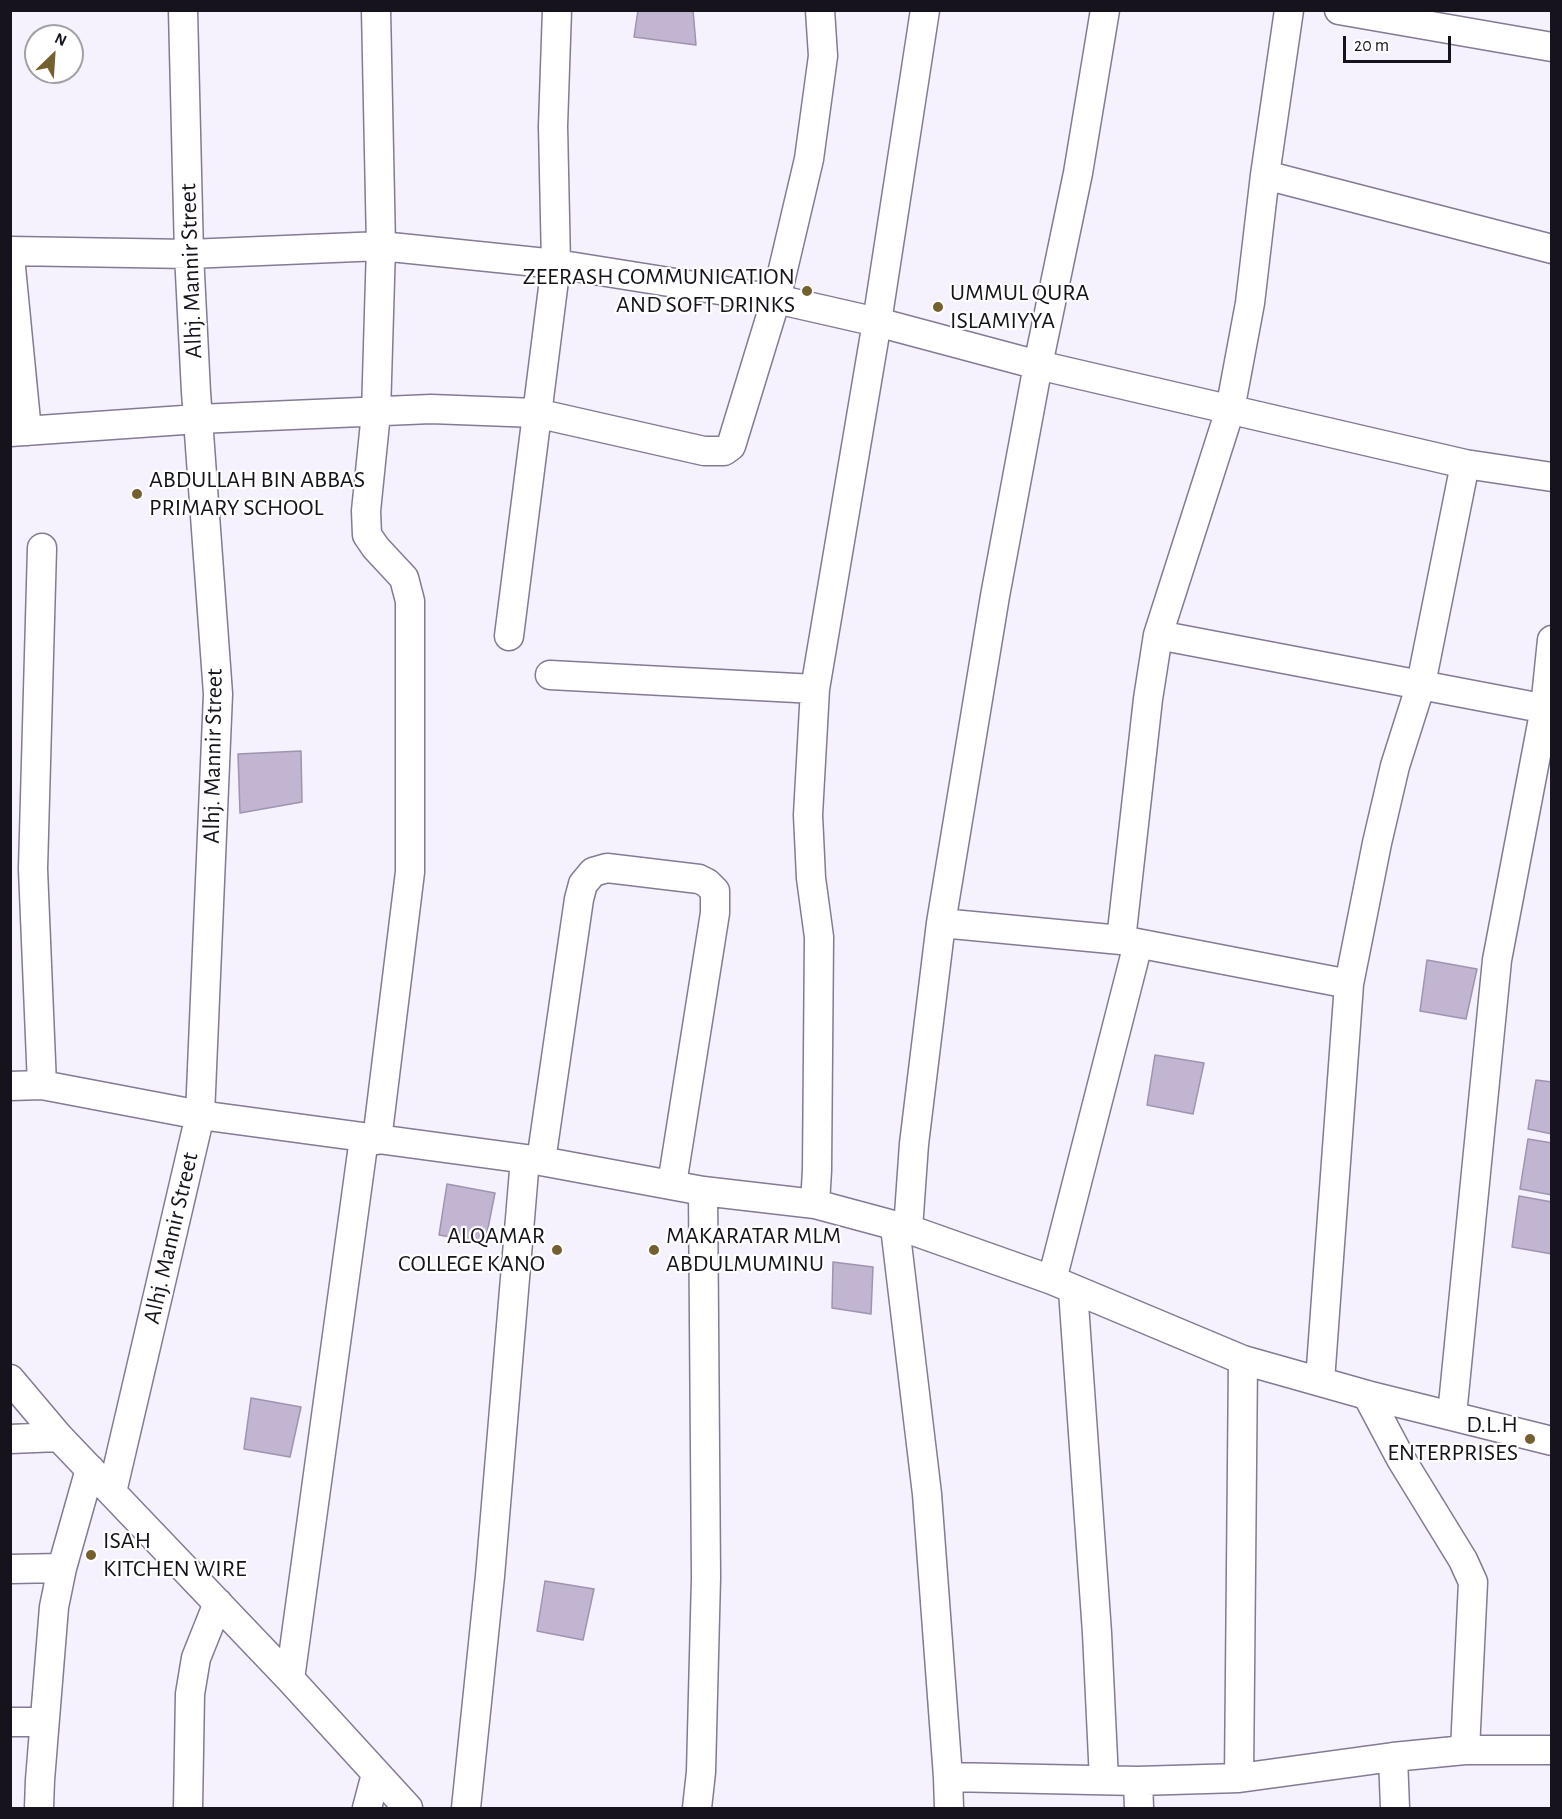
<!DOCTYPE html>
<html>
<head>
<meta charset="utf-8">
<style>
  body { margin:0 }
  #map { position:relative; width:1562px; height:1819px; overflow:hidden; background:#f5f1fd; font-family:"Alegreya Sans",sans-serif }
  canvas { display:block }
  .frame { position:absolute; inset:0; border:12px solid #17131d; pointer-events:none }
  .north { position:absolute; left:24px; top:24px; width:60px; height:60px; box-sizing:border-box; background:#fff; border:2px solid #a2a1a5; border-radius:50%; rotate:25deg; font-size:16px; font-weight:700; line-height:24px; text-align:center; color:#17131d }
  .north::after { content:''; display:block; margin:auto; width:21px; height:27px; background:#74602f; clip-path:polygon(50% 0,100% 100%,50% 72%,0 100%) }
  .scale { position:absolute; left:1343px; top:36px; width:108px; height:27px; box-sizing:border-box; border:3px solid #17131d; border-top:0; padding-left:8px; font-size:18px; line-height:21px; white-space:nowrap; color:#17131d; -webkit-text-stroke:4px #fff; paint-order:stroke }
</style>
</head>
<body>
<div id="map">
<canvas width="1562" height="1819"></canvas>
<div class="frame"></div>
<div class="north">N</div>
<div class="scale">20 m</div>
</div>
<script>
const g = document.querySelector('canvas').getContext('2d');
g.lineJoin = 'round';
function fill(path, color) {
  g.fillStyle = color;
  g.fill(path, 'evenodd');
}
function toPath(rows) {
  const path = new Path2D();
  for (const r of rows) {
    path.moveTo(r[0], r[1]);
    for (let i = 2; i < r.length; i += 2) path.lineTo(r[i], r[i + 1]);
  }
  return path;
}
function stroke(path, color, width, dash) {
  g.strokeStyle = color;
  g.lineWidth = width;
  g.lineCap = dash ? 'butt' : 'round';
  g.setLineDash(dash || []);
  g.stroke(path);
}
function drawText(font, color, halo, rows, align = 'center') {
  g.font = font + ' "Alegreya Sans",sans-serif';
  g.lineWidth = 4.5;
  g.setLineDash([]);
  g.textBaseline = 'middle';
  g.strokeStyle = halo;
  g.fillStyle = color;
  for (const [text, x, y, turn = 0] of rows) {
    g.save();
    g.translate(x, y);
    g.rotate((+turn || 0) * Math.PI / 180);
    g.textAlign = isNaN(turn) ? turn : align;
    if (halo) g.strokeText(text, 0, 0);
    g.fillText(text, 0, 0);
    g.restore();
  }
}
const building = toPath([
  [638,10,693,10,696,45,634,37,638,10],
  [301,751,302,802,240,813,238,754,301,751],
  [1427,960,1477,969,1466,1019,1420,1011,1427,960],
  [1155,1055,1204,1063,1193,1114,1147,1105,1155,1055],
  [1536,1080,1552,1082,1552,1134,1528,1129,1536,1080],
  [1528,1139,1552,1143,1552,1195,1520,1189,1528,1139],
  [447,1184,495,1193,485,1243,439,1235,447,1184],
  [1519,1196,1552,1202,1552,1254,1512,1247,1519,1196],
  [833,1262,873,1267,871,1314,832,1308,833,1262],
  [251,1398,301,1407,290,1457,244,1449,251,1398],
  [545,1581,594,1589,583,1640,537,1631,545,1581]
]);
fill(building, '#c1b5d2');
stroke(building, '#9f94b0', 1.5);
const street = toPath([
  [376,10,381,246,376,413,366,511,367,535,376,548,404,578,410,601,410,872,377,1140],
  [1339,10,1552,47],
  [1265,175,1552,249],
  [10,251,189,254,381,246,556,264,776,299,877,322,1038,365,1465,464,1552,477],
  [10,257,27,431],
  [10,432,198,419,431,409,536,413,704,451,724,451,731,446,776,299,809,159,823,56,820,10],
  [1158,635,1552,710],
  [509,636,556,264,553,126,557,10],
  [550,675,815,689],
  [941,923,1121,940,1349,984],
  [1121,940,1148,699,1158,635,1230,410,1250,303,1265,175,1289,10],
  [42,1085,33,869,42,548],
  [10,1086,42,1085,200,1115,541,1161,703,1191,815,1204,908,1229,1052,1280,1243,1360,1367,1395,1552,1441],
  [541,1161,579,899,583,884,593,872,607,868,699,879,707,883,715,891,715,913,672,1184],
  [815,1204,817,1170,819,937,811,878,808,815,815,689,877,322,925,10],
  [895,1227,927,1494,948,1777,949,1808],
  [908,1229,914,1144,941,923,995,596,1038,365,1078,173,1105,10],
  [1052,1280,1138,944],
  [1073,1290,1097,1633,1104,1780],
  [10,1379,59,1437,290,1679,408,1808],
  [1320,1381,1349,984,1377,843,1395,766,1421,684,1465,464],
  [1367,1395,1401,1459,1463,1560,1473,1582,1465,1750],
  [1452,1415,1497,960,1545,708,1552,640],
  [10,1439,59,1437],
  [112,1492,200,1115,218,694,196,392,189,254,183,10],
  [10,1569,62,1568],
  [290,1679,364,1138],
  [10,1722,44,1722],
  [1393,1757,1395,1808],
  [948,1777,1138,1781,1239,1778,1393,1757,1465,1750,1552,1750],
  [1239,1778,1243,1360],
  [1138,1781,1139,1808],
  [39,1808,40,1780,54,1607,62,1568,90,1469],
  [188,1808,190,1694,196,1658,218,1603],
  [367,1808,376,1774],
  [466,1808,490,1576,525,1159],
  [697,1808,701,1772,706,1578,703,1191]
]);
stroke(street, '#847a94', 31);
stroke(street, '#fff', 28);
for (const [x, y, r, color] of [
  [807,291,6,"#74602f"],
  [938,307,6,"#74602f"],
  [137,494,6,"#74602f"],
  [557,1250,6,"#74602f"],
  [654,1250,6,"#74602f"],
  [1530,1439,6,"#74602f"],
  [91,1555,6,"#74602f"]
]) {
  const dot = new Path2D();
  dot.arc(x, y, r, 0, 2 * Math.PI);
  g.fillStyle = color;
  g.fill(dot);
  stroke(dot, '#fff', 2);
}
drawText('24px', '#17131d', '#fff', [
  ["Alhj. Mannir Street",191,271,-92],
  ["Alhj. Mannir Street",213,756,-89],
  ["Alhj. Mannir Street",171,1238,-77]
]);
drawText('24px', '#17131d', '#fff', [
  ["ZEERASH COMMUNICATION",795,277,"right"],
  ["AND SOFT DRINKS",795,305,"right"],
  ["UMMUL QURA",950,293],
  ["ISLAMIYYA",950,321],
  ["ABDULLAH BIN ABBAS",149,480],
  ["PRIMARY SCHOOL",149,508],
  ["ALQAMAR",545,1236,"right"],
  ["COLLEGE KANO",545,1264,"right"],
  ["MAKARATAR MLM",666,1236],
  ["ABDULMUMINU",666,1264],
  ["D.L.H",1518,1425,"right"],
  ["ENTERPRISES",1518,1453,"right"],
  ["ISAH",103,1541],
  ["KITCHEN WIRE",103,1569]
], 'left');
</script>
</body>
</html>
